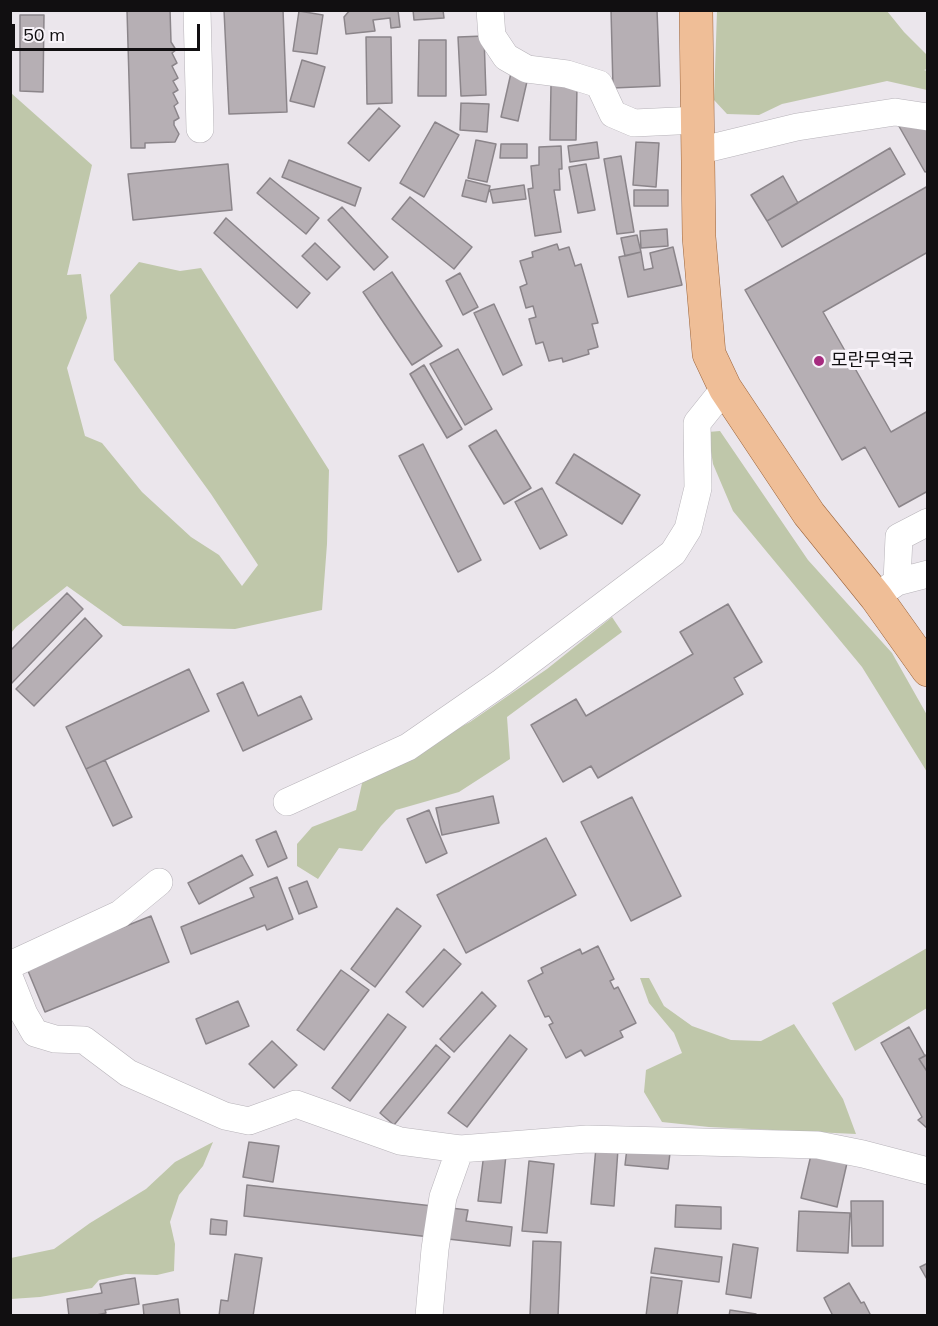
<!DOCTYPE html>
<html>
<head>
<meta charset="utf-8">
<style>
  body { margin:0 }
  #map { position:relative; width:938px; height:1326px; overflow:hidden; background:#ebe6ec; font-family:Mulish,sans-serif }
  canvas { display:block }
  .frame { position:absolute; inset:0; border:12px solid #110f11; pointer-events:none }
  .scale { position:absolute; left:12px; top:24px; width:188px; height:27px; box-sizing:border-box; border:3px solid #110f11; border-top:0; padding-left:8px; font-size:18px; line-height:21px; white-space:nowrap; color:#110f11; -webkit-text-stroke:4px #f8f3f9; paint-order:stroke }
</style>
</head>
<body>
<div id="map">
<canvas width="938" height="1326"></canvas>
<div class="frame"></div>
<div class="scale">50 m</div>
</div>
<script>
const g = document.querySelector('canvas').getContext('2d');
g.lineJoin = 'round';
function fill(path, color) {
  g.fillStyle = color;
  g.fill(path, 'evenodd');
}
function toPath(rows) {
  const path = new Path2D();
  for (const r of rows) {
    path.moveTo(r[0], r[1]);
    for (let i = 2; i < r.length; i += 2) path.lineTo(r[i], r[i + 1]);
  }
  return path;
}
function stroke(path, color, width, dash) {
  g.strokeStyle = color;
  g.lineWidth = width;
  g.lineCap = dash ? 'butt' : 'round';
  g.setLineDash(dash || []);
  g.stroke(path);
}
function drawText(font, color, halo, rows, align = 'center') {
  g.font = font + ' Mulish,"Noto Sans KR",sans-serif';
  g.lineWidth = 6;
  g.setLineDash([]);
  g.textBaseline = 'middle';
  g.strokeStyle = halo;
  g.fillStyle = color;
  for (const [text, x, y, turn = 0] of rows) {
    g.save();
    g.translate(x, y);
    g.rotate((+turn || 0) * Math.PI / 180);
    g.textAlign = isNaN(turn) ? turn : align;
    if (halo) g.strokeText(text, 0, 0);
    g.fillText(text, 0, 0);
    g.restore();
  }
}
fill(toPath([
  [717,11,887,11,904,32,927,55,927,69,924,70,927,71,927,90,887,81,782,104,759,115,727,114,714,100],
  [11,93,92,165,67,275,81,274,87,318,67,368,85,436,102,443,142,492,191,537,219,555,242,586,258,565,211,494,114,360,110,295,139,262,180,271,201,268,329,470,327,544,322,610,235,629,123,626,67,586,16,627,11,633],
  [720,431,808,560,892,653,927,715,927,772,862,667,733,511,713,464,708,432],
  [612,617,622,632,507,717,510,759,459,792,396,810,381,826,362,851,339,848,318,879,297,866,297,844,312,827,356,810,363,779,470,722,547,669],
  [927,948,927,1008,855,1051,832,1003],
  [640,978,649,978,664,1006,692,1026,731,1040,761,1041,794,1024,843,1099,856,1134,709,1127,662,1122,644,1092,646,1070,682,1053,674,1033,649,1003],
  [213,1142,203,1166,179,1195,170,1222,175,1244,174,1271,157,1275,126,1274,99,1280,92,1288,40,1297,11,1299,11,1258,54,1249,90,1223,146,1189,175,1162]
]), '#bfc7aa');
const building = toPath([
  [127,10,170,10,171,42,176,50,172,53,177,63,172,66,178,78,173,81,178,90,173,93,178,103,174,106,179,118,174,121,174,125,179,134,175,142,145,143,145,148,131,148,127,10],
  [224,10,283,10,287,112,229,114,224,10],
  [350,10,398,10,400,27,391,28,390,18,373,20,375,31,346,34,344,17,350,10],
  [413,10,443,10,444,18,414,20,413,10],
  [611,10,657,10,660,86,613,88,611,10],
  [299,11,323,15,317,54,293,51,299,11],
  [20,15,44,15,43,92,20,91,20,15],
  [484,36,486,95,461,96,458,37,484,36],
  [366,37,391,37,392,103,367,104,366,37],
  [419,40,446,40,446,96,418,96,419,40],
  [302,60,325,67,314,107,290,101,302,60],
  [511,73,528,77,518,121,501,117,511,73],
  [551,85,577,85,576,140,550,140,551,85],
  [461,103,489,104,487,132,460,130,461,103],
  [379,108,400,126,369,161,348,143,379,108],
  [896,121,928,126,928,171,925,172,896,121],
  [435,122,459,135,424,197,400,183,435,122],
  [476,140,496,144,487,182,468,178,476,140],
  [597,142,599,158,570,162,568,146,597,142],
  [636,142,659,143,656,187,633,185,636,142],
  [501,144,527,144,527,158,500,158,501,144],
  [561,146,562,169,559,169,560,190,554,190,561,232,535,236,528,189,533,188,531,166,539,165,539,147,561,146],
  [890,148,905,174,782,247,767,221,890,148],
  [621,156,634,232,617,234,604,159,621,156],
  [289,160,361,188,355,206,282,177,289,160],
  [228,164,232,210,133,220,128,174,228,164],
  [586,164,595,210,578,213,569,167,586,164],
  [783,176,798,203,767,221,751,195,783,176],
  [270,178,319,218,306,234,257,193,270,178],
  [466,180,490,186,486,202,462,196,466,180],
  [524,185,526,199,493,203,490,190,524,185],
  [928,186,928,252,823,312,891,432,928,411,928,491,899,507,865,447,842,460,745,290,928,186],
  [634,190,668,190,668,206,634,206,634,190],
  [410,197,472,247,454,269,392,219,410,197],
  [342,207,388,257,374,270,328,220,342,207],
  [226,218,310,293,297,308,214,233,226,218],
  [667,229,668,246,641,248,640,231,667,229],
  [637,235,641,252,625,256,621,238,637,235],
  [315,243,340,267,327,280,302,256,315,243],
  [557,244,559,250,569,247,575,266,581,264,598,323,592,324,598,347,588,350,589,354,563,362,562,358,549,361,543,342,536,344,529,319,536,317,533,306,526,308,520,287,527,284,520,261,533,257,532,252,557,244],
  [673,247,682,285,628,297,619,257,641,252,644,270,653,268,650,253,673,247],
  [392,272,442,346,412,365,363,292,392,272],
  [460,273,478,307,463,315,446,281,460,273],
  [494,304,522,365,503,375,474,313,494,304],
  [458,349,492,409,465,425,430,364,458,349],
  [424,365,462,429,447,438,410,374,424,365],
  [496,430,531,488,504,504,469,446,496,430],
  [423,444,481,560,458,572,399,456,423,444],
  [574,454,640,495,622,524,556,483,574,454],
  [542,488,567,535,540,549,515,502,542,488],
  [67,593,83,609,10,685,10,651,67,593],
  [728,604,762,662,734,678,743,694,598,778,591,766,563,782,531,725,576,699,586,716,693,654,680,632,728,604],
  [85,618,102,636,34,706,16,689,85,618],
  [189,669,209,711,86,769,66,727,189,669],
  [243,682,258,716,301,696,312,719,243,751,217,694,243,682],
  [105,760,132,817,113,826,86,769,105,760],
  [493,796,499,823,442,835,436,808,493,796],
  [632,797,681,896,631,921,581,822,632,797],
  [429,810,447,853,426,863,407,819,429,810],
  [276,831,287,858,268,867,256,840,276,831],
  [546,838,576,895,466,953,437,895,546,838],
  [242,855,253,875,199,904,188,883,242,855],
  [277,877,293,919,267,930,265,925,191,954,181,927,254,897,250,888,277,877],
  [307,881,317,907,299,914,289,888,307,881],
  [397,908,421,926,375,987,351,969,397,908],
  [151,916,169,962,45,1012,26,966,151,916],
  [598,946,614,979,610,981,614,989,618,987,636,1023,620,1031,623,1037,585,1056,581,1050,566,1058,549,1025,553,1023,549,1016,545,1017,528,981,543,973,541,968,580,949,582,954,598,946],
  [444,949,461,964,423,1007,406,992,444,949],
  [341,970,369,990,324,1050,297,1030,341,970],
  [482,992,496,1006,454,1052,440,1039,482,992],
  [238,1001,249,1026,206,1044,196,1019,238,1001],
  [388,1014,406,1027,350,1101,332,1088,388,1014],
  [909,1027,925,1056,919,1059,928,1073,928,1129,918,1120,922,1117,881,1043,909,1027],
  [510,1035,527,1049,467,1127,448,1113,510,1035],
  [272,1041,297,1065,274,1088,249,1064,272,1041],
  [436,1045,450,1057,394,1125,380,1113,436,1045],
  [928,1054,928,1073,919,1059,928,1054],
  [249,1142,279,1146,273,1182,243,1177,249,1142],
  [596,1147,618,1149,614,1206,591,1204,596,1147],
  [627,1148,670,1153,668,1169,625,1165,627,1148],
  [484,1153,506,1155,501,1203,478,1201,484,1153],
  [811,1155,847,1163,837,1207,801,1198,811,1155],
  [529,1161,554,1164,547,1233,522,1231,529,1161],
  [247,1185,468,1210,466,1221,512,1227,510,1246,244,1216,247,1185],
  [851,1201,883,1201,883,1246,852,1246,851,1201],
  [676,1205,721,1207,721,1229,675,1227,676,1205],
  [799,1211,850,1213,848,1253,797,1251,799,1211],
  [211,1219,227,1221,226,1235,210,1234,211,1219],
  [533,1241,561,1242,558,1316,530,1316,533,1241],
  [733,1244,758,1248,751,1298,726,1294,733,1244],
  [655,1248,722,1257,719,1282,651,1273,655,1248],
  [235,1254,262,1258,253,1316,219,1316,221,1300,228,1301,235,1254],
  [928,1263,928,1281,920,1267,928,1263],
  [651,1277,682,1281,677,1316,646,1316,651,1277],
  [135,1278,139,1304,105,1310,106,1313,92,1316,69,1316,67,1299,102,1293,100,1284,135,1278],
  [849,1283,861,1303,864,1302,871,1316,833,1316,824,1298,849,1283],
  [178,1299,180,1316,144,1316,143,1305,178,1299],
  [730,1310,756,1314,756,1316,729,1316,730,1310]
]);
fill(building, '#b6afb4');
stroke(building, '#8b858a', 1.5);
const minor = toPath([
  [197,10,200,129],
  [490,10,492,36,506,57,527,69,567,74,599,84,613,114,634,123,698,120],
  [698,151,797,127,895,112,928,117],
  [897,582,899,537,928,522],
  [884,591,897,582,928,574],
  [287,802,408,747,502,682,673,553,688,529,698,488,697,423,725,388],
  [10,965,120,914,159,882],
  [10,979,24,1014,35,1033,55,1039,84,1040,128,1073,225,1116,249,1121,296,1104,400,1141,460,1149,587,1139,818,1145,863,1154,928,1171],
  [429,1316,435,1249,443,1197,460,1149]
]);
const major = toPath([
  [696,10,699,237,709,354,725,388,809,514,876,597,928,670]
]);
stroke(minor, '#b7b3b9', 28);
stroke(major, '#9b643b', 34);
stroke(minor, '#fff', 27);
stroke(major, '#efbe97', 33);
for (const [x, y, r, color] of [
  [819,361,6,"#a62b7f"]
]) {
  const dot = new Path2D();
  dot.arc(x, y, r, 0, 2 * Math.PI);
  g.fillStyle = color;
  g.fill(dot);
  stroke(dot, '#f8f3f9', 2);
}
drawText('18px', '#110f11', '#f8f3f9', [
  ["모란무역국",831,361]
], 'left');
</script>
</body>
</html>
